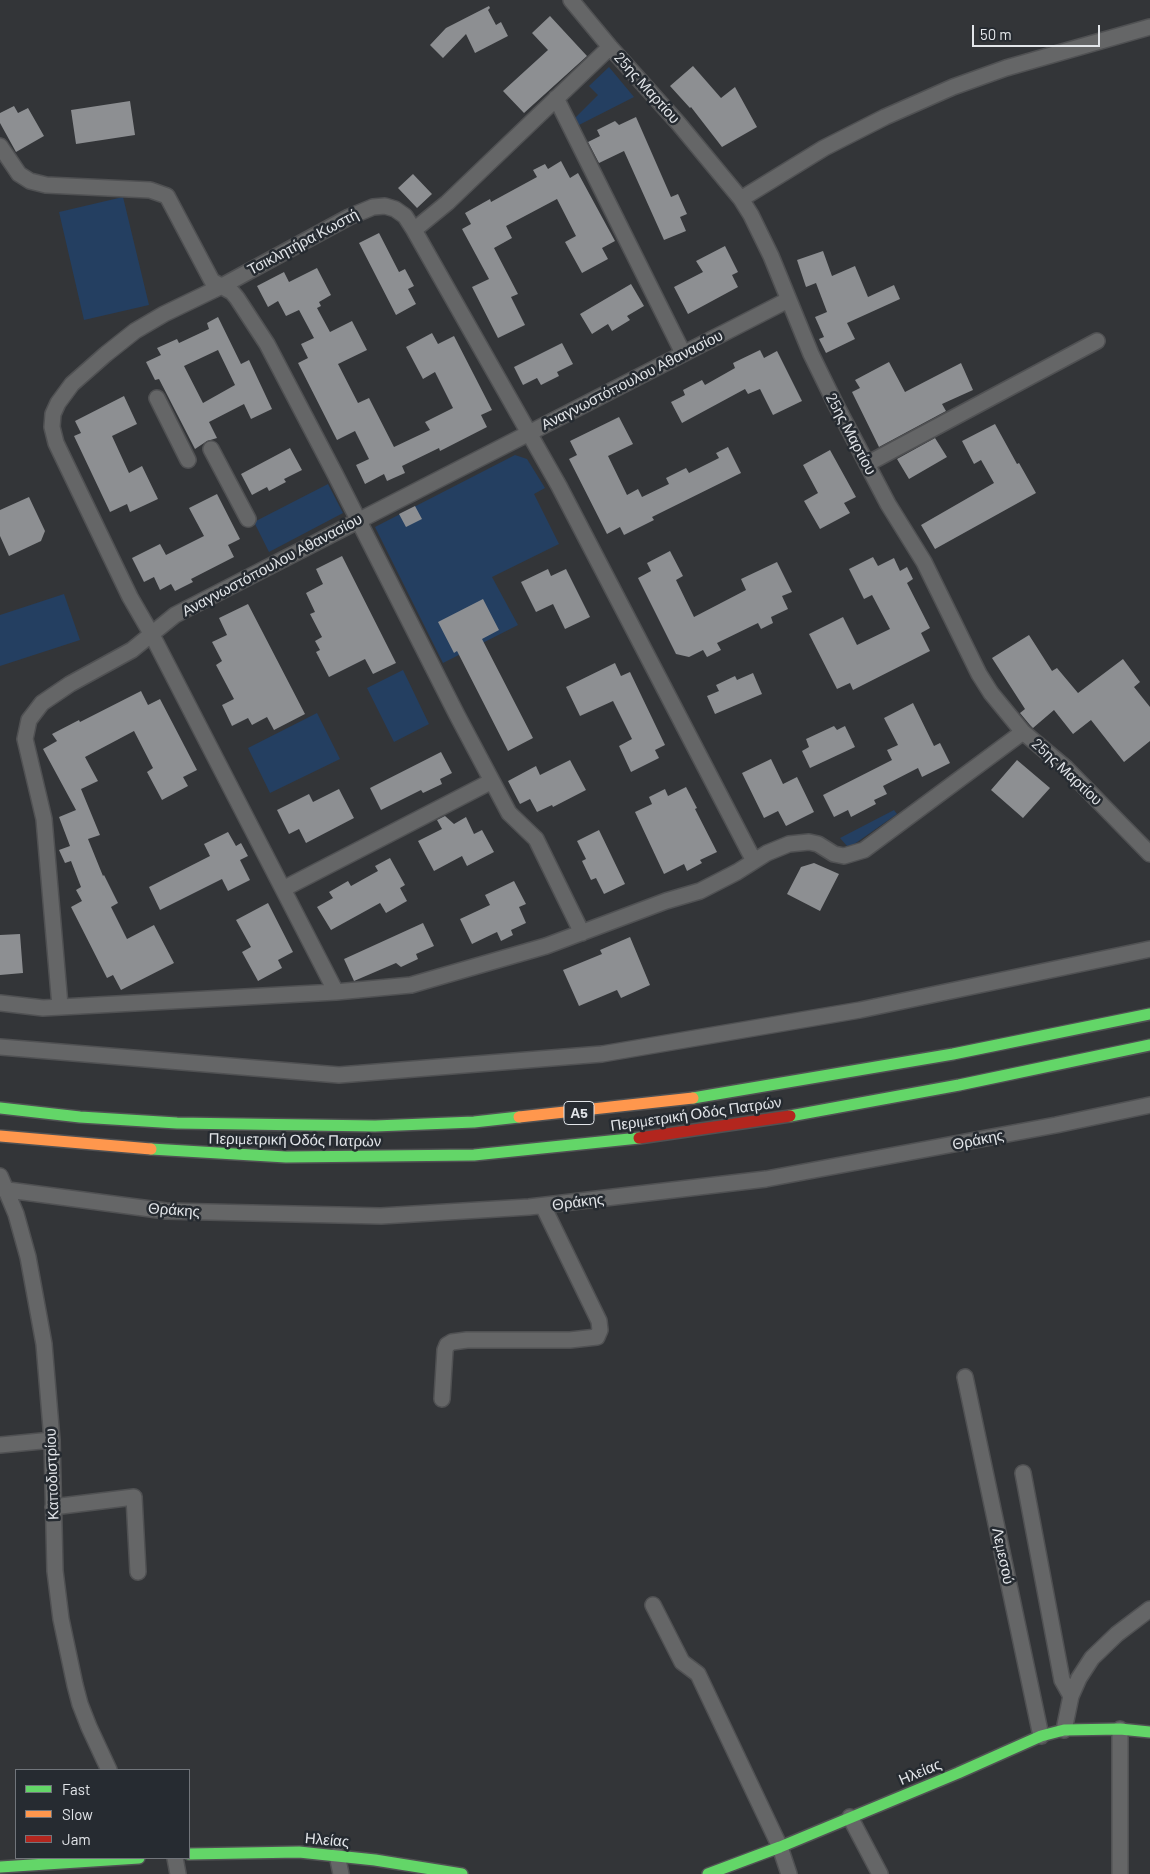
<!DOCTYPE html>
<html>
<head>
<meta charset="utf-8">
<style>
  body { margin:0 }
  #map { position:relative; width:1150px; height:1874px; overflow:hidden; background:#333538; font-family:Barlow,sans-serif }
  canvas { display:block }
  .legend { position:absolute; left:15px; top:1769px; width:175px; height:90px; box-sizing:border-box; background:#262b31; border:1px solid #71757b; margin:0; padding:6px 9px; list-style:none; font-size:15px; color:#e2e5e9 }
  .legend li { display:flex; align-items:center; gap:10px; height:25px }
  .legend b { width:25px; border:1px solid #71757b }
  .scale { position:absolute; left:972px; top:25px; width:128px; height:22px; box-sizing:border-box; border:2px solid #e2e5e9; border-top:0; padding-left:6px; font-size:15px; line-height:18px; white-space:nowrap; color:#e2e5e9; -webkit-text-stroke:4px #262b31; paint-order:stroke }
</style>
</head>
<body>
<div id="map">
<canvas width="1150" height="1874"></canvas>
<ul class="legend">
<li><b style="height:6px;background:#63d668"></b>Fast</li>
<li><b style="height:6px;background:#ff974d"></b>Slow</li>
<li><b style="height:6px;background:#b3261e"></b>Jam</li>
</ul>
<div class="scale">50 m</div>
</div>
<script>
const g = document.querySelector('canvas').getContext('2d');
g.lineJoin = 'round';
function fill(path, color) {
  g.fillStyle = color;
  g.fill(path, 'evenodd');
}
function toPath(rows) {
  const path = new Path2D();
  for (const r of rows) {
    path.moveTo(r[0], r[1]);
    for (let i = 2; i < r.length; i += 2) path.lineTo(r[i], r[i + 1]);
  }
  return path;
}
function stroke(path, color, width, dash) {
  g.strokeStyle = color;
  g.lineWidth = width;
  g.lineCap = dash ? 'butt' : 'round';
  g.setLineDash(dash || []);
  g.stroke(path);
}
function drawText(font, color, halo, rows, align = 'center') {
  g.font = font + ' Barlow,sans-serif';
  g.lineWidth = 5;
  g.setLineDash([]);
  g.textBaseline = 'middle';
  g.strokeStyle = halo;
  g.fillStyle = color;
  for (const [text, x, y, turn = 0] of rows) {
    g.save();
    g.translate(x, y);
    g.rotate((+turn || 0) * Math.PI / 180);
    g.textAlign = isNaN(turn) ? turn : align;
    if (halo) g.strokeText(text, 0, 0);
    g.fillText(text, 0, 0);
    g.restore();
  }
}
fill(toPath([
  [609,67,634,97,575,127,572,121,598,95,589,86],
  [123,197,149,305,84,320,59,212],
  [515,455,527,459,545,488,534,494,559,544,492,577,518,625,443,663,375,527],
  [328,484,343,513,269,552,254,522],
  [64,594,80,640,0,666,0,615],
  [403,670,429,724,394,742,367,688],
  [317,713,340,759,270,793,248,748],
  [894,810,897,814,853,845,847,846,840,838]
]), '#243f61');
fill(toPath([
  [489,6,490,8,488,10,496,25,501,22,508,36,475,53,466,34,443,58,430,45,446,28],
  [550,16,587,56,524,113,503,91,548,50,532,33],
  [693,66,721,98,735,87,757,127,722,147,691,107,690,108,670,86],
  [130,101,135,135,76,144,71,110],
  [14,106,18,113,28,108,44,136,16,152,0,123,0,113],
  [636,117,671,197,678,194,687,214,680,217,686,231,664,240,624,151,599,163,588,142,600,136,597,130,615,121,619,125],
  [561,161,570,178,578,173,615,241,602,248,608,259,582,273,565,242,576,236,557,199,506,226,512,238,494,248,518,294,511,297,525,325,498,338,472,287,489,279,462,229,471,224,465,213,490,199,491,202,537,177,533,170,545,164,548,169],
  [413,174,432,194,417,208,398,188],
  [379,233,399,272,405,269,414,286,408,289,416,304,396,315,359,243],
  [725,246,738,272,732,275,738,287,688,314,674,287,703,272,696,261],
  [823,251,832,276,855,266,868,297,894,285,900,299,847,323,855,339,826,353,819,339,824,337,815,317,827,312,816,283,806,287,797,260],
  [317,268,331,295,319,302,321,306,317,308,330,332,352,321,367,350,338,364,358,403,369,398,394,447,430,430,425,422,453,408,435,372,423,379,406,347,432,333,438,344,454,336,492,410,481,415,487,427,440,451,439,448,402,466,405,473,387,481,384,474,365,484,356,465,369,459,355,431,337,440,298,363,308,358,301,344,314,338,299,310,286,316,278,301,268,307,257,286,284,272,289,282],
  [631,284,644,306,627,316,630,320,612,331,608,324,592,334,580,314],
  [218,317,241,364,249,360,272,409,251,419,244,404,209,422,217,438,207,441,195,449,159,379,155,380,146,362,161,355,157,348,177,339,179,343,209,329,207,323],
  [218,350,235,385,203,403,184,366],
  [562,343,573,364,557,372,559,376,541,385,537,378,523,385,514,367],
  [760,350,764,358,777,351,802,401,773,415,760,389,748,394,745,389,682,423,671,402,685,395,683,390,702,380,705,385,735,368,733,363],
  [889,362,905,392,961,363,973,390,942,404,946,411,879,447,852,392,860,388,855,380],
  [124,396,137,424,112,436,129,473,142,466,158,499,130,512,127,504,110,512,74,436,81,433,75,421],
  [619,417,633,444,608,456,627,495,638,489,642,497,669,484,666,478,686,468,689,473,719,458,716,453,728,447,741,473,652,517,654,520,624,535,620,527,607,534,569,459,577,455,570,441],
  [995,424,1017,464,1019,463,1036,493,935,549,921,525,994,483,981,460,974,464,962,441],
  [935,438,947,457,909,479,897,459],
  [290,448,302,470,284,479,286,482,269,491,267,487,252,495,241,474],
  [830,450,856,497,844,503,850,513,820,529,804,501,818,493,803,465],
  [217,494,240,539,228,545,234,557,191,579,193,582,175,591,171,584,160,590,154,577,144,582,132,558,160,544,166,555,204,536,189,508],
  [29,497,45,531,41,541,9,556,0,536,0,510],
  [415,506,422,519,406,527,399,514],
  [670,551,683,576,676,580,694,617,746,590,741,579,777,562,792,592,782,596,788,609,771,617,773,623,761,629,758,623,717,643,721,650,707,657,703,650,689,657,676,654,638,578,651,571,647,563],
  [342,556,396,663,373,674,365,659,329,677,316,652,320,650,315,641,322,637,310,614,315,612,306,593,323,584,316,569],
  [873,557,878,566,894,558,900,571,907,567,913,579,907,583,930,628,921,633,930,651,853,690,850,683,837,689,809,634,843,617,857,645,890,629,872,595,864,599,849,569],
  [548,569,551,576,566,569,590,617,565,629,553,604,536,612,521,582],
  [483,599,499,630,482,639,533,738,508,751,457,651,454,653,438,622],
  [248,604,305,714,274,730,267,717,252,725,248,718,232,726,222,705,234,699,216,665,222,661,212,642,227,635,219,618],
  [1029,635,1052,671,1057,668,1078,693,1123,659,1140,682,1134,687,1150,707,1150,741,1124,762,1091,720,1073,734,1054,710,1033,728,1030,725,1020,713,1025,709,992,658],
  [615,663,621,676,630,672,665,745,655,750,659,758,631,772,619,746,632,739,613,701,580,716,566,687],
  [753,673,762,694,715,714,707,696,719,691,716,685,735,676,737,680],
  [141,691,148,705,160,699,197,770,183,777,188,786,162,800,147,772,153,768,134,731,85,757,98,781,81,789,100,835,88,839,103,876,104,875,118,903,111,907,127,939,154,925,174,963,121,990,113,975,107,978,71,907,82,901,76,890,81,887,71,861,65,863,59,850,70,846,59,817,76,810,43,749,57,741,52,734,79,720,80,722],
  [913,703,934,746,940,743,950,763,922,777,918,768,883,786,887,794,874,800,876,804,851,817,848,810,834,817,823,795,892,760,887,750,898,745,884,718],
  [834,726,837,730,845,726,855,747,810,768,802,751,809,747,806,739],
  [441,752,452,773,440,779,442,784,423,793,421,790,381,810,370,788],
  [771,759,783,784,797,777,814,812,786,826,778,811,764,818,742,773],
  [570,760,586,790,553,807,552,805,537,812,530,799,520,804,508,781,536,766,540,775],
  [1017,760,1050,788,1023,818,991,790],
  [686,787,697,808,695,809,717,852,700,860,702,863,687,871,684,864,664,874,635,812,652,804,649,797,665,789,668,796],
  [339,789,354,818,306,843,299,829,289,834,277,810,309,794,313,802],
  [445,816,454,824,466,817,474,834,482,830,494,852,467,866,462,856,434,871,418,841,442,829,437,820],
  [599,830,625,884,604,894,596,878,591,880,582,861,586,859,577,841],
  [228,832,236,846,241,843,248,856,240,860,250,880,228,891,222,879,160,910,149,887,210,856,204,844],
  [390,858,405,885,400,888,407,901,386,913,380,903,331,930,317,907,333,898,329,892,348,881,351,886,378,871,375,866],
  [814,863,839,874,820,911,787,894,801,867],
  [514,881,526,904,519,907,526,923,511,930,513,935,501,941,497,932,472,944,460,919,490,905,485,895],
  [268,903,293,952,278,960,282,968,258,981,242,952,251,947,236,920],
  [423,923,434,946,416,954,418,959,401,967,396,963,354,981,344,959],
  [20,934,23,973,0,975,0,935],
  [630,937,650,985,621,998,617,990,579,1006,563,970,602,954,600,950]
]), '#8d8f92');
const street = toPath([
  [571,0,610,47,679,124,741,199,751,215,771,256,811,354,836,405,888,504,924,562,979,674,991,693,1023,732,1066,768,1150,854],
  [556,98,683,353],
  [0,146,19,174,30,181,46,185,150,190,167,196,212,281,232,292,237,298,267,344,335,474,457,715,509,813,536,839,582,933],
  [741,199,824,148,885,117,953,87,1006,68,1150,27],
  [414,230,559,486,754,861],
  [157,398,188,460],
  [211,449,248,519],
  [867,464,1097,341],
  [283,889,492,781],
  [336,992,152,635,130,597,56,443,52,427,53,414,58,403,72,384,106,354,135,331,164,314,222,286,349,217,373,207,385,206,395,209,405,216,414,230,447,203,610,47],
  [0,1003,43,1008,336,992,411,985,546,946,666,901,700,891,737,872,767,853,789,844,809,842,818,844,834,854,844,856,864,850,1023,732],
  [60,1006,44,819,25,739,29,720,42,703,70,684,132,650,175,615,788,300],
  [0,1047,339,1075,602,1054,860,1010,1150,949],
  [0,1176,16,1214,28,1257,44,1344,52,1440,55,1571,61,1619,75,1685,80,1704,89,1727,109,1770],
  [0,1189,166,1211,381,1216,529,1207,766,1179,1056,1125,1150,1105],
  [965,1377,1041,1736],
  [442,1399,445,1350,447,1345,452,1342,467,1340,570,1340,597,1337,600,1330,599,1321,543,1206],
  [0,1445,52,1440],
  [1023,1473,1062,1680,1071,1696],
  [53,1507,134,1497,138,1572],
  [653,1605,682,1662,698,1674,780,1847,789,1874],
  [1064,1730,1071,1696,1079,1678,1092,1658,1117,1634,1150,1609],
  [850,1817,880,1874],
  [337,1855,341,1874],
  [175,1858,178,1874],
  [1120,1874,1120,1729]
]);
const fast = toPath([
  [693,1098,953,1054,1150,1014],
  [0,1108,80,1117,177,1123,375,1126,474,1122,519,1117],
  [790,1116,959,1085,1150,1045],
  [151,1149,286,1157,474,1155,639,1138],
  [189,1854,299,1852,375,1860,462,1874],
  [0,1867,139,1858],
  [708,1874,780,1847,958,1773,1041,1736,1064,1730,1120,1729,1150,1732]
]);
const slow = toPath([
  [519,1117,693,1098],
  [0,1136,151,1149]
]);
const jam = toPath([
  [639,1138,790,1116]
]);
stroke(street, '#505153', 18);
stroke(fast, '#505153', 14);
stroke(slow, '#505153', 14);
stroke(jam, '#505153', 14);
stroke(street, '#656667', 15);
stroke(fast, '#63d668', 11);
stroke(slow, '#ff974d', 11);
stroke(jam, '#b3261e', 11);
for (const [x, y, w] of [
  [579,1113,30]
]) {
  const box = new Path2D();
  box.roundRect(x - w / 2, y - 11.5, w, 23, 4);
  g.fillStyle = '#262b31';
  g.fill(box);
  stroke(box, '#e2e5e9', 1);
}
drawText('bold 14px', '#e2e5e9', null, [
  ["Α5",579,1113]
]);
drawText('15px', '#e2e5e9', '#262b31', [
  ["25ης Μαρτίου",647,88,48],
  ["Τσικλητήρα Κωστή",303,242,-28],
  ["Αναγνωστόπουλου Αθανασίου",632,380,-27],
  ["25ης Μαρτίου",851,434,62],
  ["Αναγνωστόπουλου Αθανασίου",272,565,-28],
  ["25ης Μαρτίου",1067,772,43],
  ["Περιμετρική Οδός Πατρών",696,1114,-8],
  ["Περιμετρική Οδός Πατρών",295,1140,1],
  ["Θράκης",978,1140,-11],
  ["Θράκης",578,1202,-7],
  ["Θράκης",174,1210,4],
  ["Καποδιστρίου",52,1474,-92],
  ["Λεμεσού",1003,1556,78],
  ["Ηλείας",920,1772,-23],
  ["Ηλείας",327,1840,5]
]);
</script>
</body>
</html>
